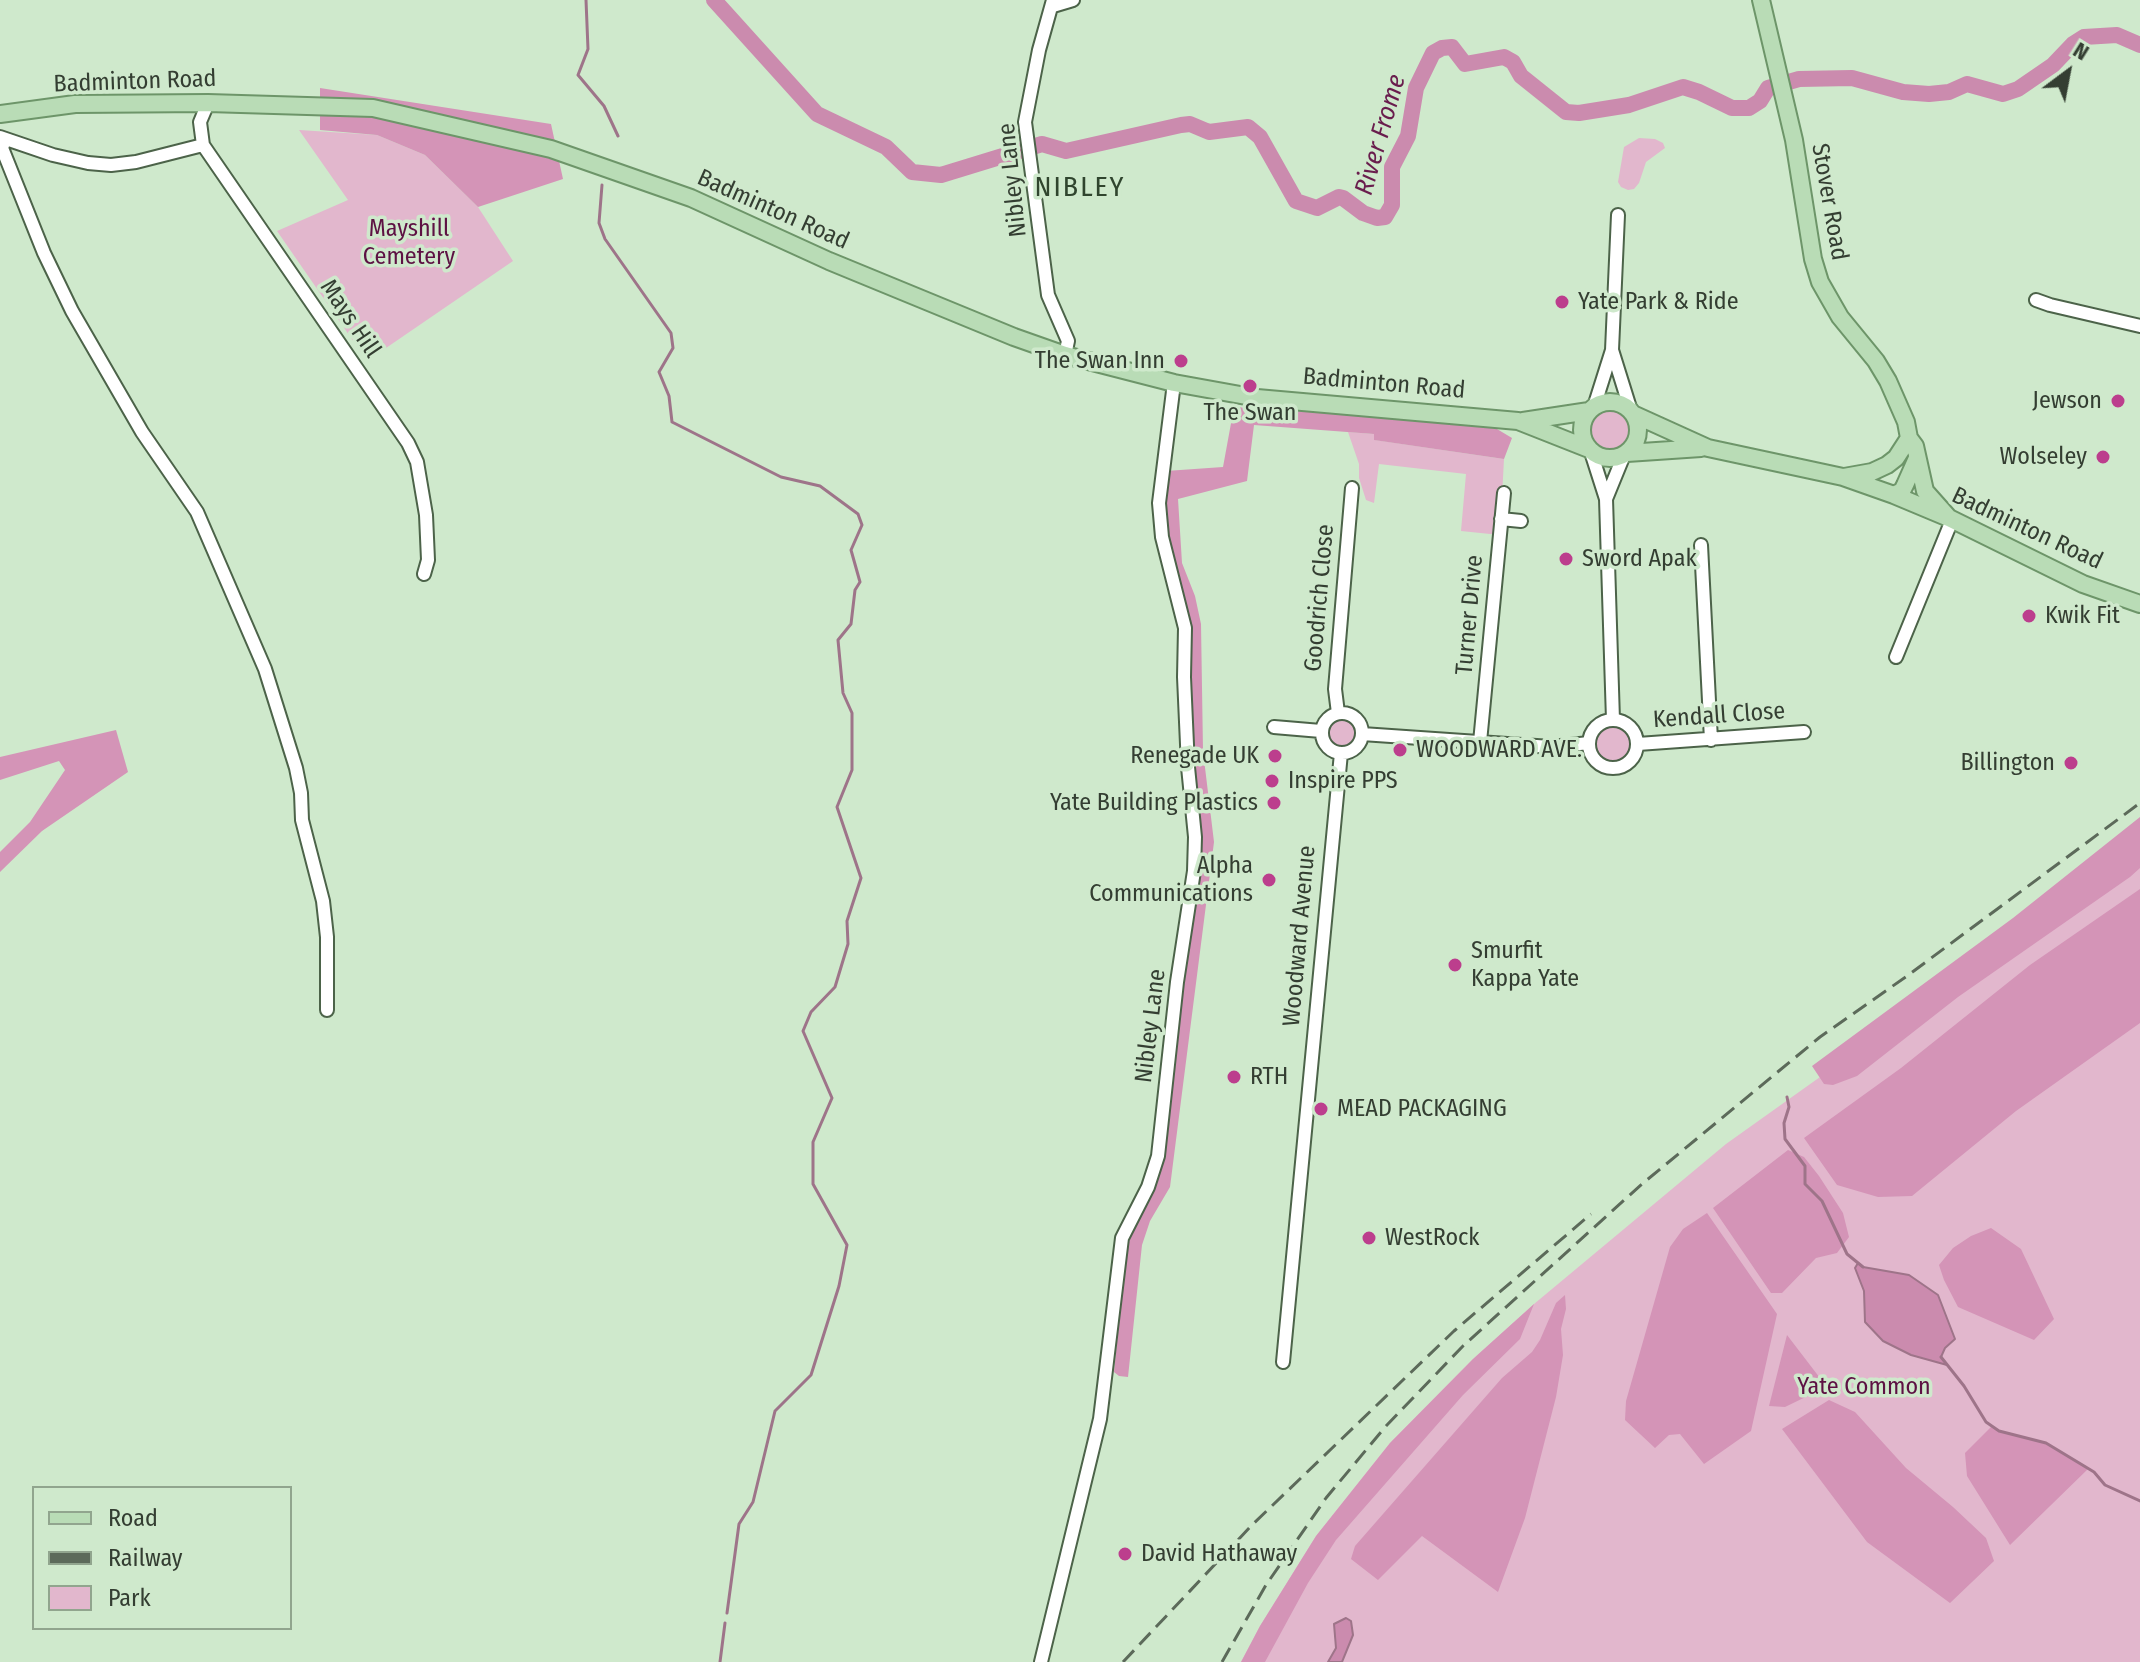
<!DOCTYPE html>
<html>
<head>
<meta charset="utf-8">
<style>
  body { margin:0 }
  #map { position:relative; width:2140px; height:1662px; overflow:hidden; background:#cfe9cc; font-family:"Fira Sans Condensed",sans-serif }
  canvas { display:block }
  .legend { position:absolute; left:32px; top:1486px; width:260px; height:144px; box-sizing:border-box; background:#cfe9cc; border:2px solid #91a58e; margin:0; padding:10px 14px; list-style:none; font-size:24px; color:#343e32 }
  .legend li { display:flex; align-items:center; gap:16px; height:40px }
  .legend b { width:40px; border:2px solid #91a58e }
  .north { position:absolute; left:2028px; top:32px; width:80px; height:80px; -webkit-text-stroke:6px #cfe9cc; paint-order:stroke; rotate:32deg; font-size:22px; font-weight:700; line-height:32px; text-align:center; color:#343e32 }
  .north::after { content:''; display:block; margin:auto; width:28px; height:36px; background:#343e32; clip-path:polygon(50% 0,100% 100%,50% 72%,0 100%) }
</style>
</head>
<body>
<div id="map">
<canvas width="2140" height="1662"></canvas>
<ul class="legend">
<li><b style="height:10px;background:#b9dcb6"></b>Road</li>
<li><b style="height:10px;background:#5c6a5a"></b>Railway</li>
<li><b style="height:22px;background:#e2b7cd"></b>Park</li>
</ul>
<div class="north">N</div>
</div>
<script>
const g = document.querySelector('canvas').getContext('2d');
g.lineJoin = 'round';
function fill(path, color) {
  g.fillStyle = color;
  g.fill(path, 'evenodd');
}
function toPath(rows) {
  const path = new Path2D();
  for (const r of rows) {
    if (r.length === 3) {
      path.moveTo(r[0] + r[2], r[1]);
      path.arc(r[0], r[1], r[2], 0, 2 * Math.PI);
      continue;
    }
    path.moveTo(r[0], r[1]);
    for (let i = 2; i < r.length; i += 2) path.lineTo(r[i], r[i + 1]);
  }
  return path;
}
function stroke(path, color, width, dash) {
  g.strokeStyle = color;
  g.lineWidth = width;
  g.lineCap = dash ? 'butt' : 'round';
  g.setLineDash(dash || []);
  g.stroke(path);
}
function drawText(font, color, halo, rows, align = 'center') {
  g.font = font + ' "Fira Sans Condensed",sans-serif';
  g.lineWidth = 7;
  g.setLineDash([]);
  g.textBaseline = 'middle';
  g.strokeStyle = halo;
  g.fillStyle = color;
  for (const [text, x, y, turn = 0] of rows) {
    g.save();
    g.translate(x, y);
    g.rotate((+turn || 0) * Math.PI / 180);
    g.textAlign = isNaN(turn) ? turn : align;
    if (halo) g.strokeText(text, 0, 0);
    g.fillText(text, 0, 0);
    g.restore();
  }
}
fill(toPath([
  [299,130,377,135,425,155,478,207,513,261,367,361,277,231,348,200],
  [1639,138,1655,139,1663,143,1665,148,1646,162,1639,183,1634,189,1628,190,1621,187,1618,182,1624,147],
  [1610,431,22],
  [1348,432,1374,434,1375,440,1504,459,1500,535,1461,531,1466,474,1379,464,1374,503,1366,500,1359,478,1359,464],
  [1342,733,15],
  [1614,745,19],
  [2140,849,2140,1662,1241,1662,1260,1626,1316,1536,1390,1443,1473,1359,1534,1304,1726,1144]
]), '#e2b7cd');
fill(toPath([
  [320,88,551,124,563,179,478,207,425,155,377,135,320,130],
  [1234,407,1453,421,1497,429,1512,438,1504,459,1374,440,1374,434,1254,425,1247,481,1178,499,1182,563,1195,596,1201,624,1203,751,1214,842,1170,1187,1150,1221,1142,1245,1128,1377,1119,1376,1114,1372,1125,1263,1130,1237,1165,1159,1184,982,1200,870,1202,835,1192,750,1190,621,1169,545,1162,493,1166,471,1223,467],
  [116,730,128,772,42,831,0,872,0,852,30,822,65,770,59,761,0,780,0,757],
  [2140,817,2140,868,2130,877,1958,997,1857,1076,1833,1085,1824,1084,1812,1066,2013,918],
  [2140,889,2140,1023,2016,1111,1912,1196,1878,1197,1837,1185,1804,1138,1901,1068,2030,965],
  [1788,1150,1804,1157,1819,1176,1843,1213,1849,1237,1837,1253,1816,1258,1782,1293,1771,1293,1713,1208],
  [1707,1213,1777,1314,1751,1431,1704,1464,1680,1434,1669,1435,1655,1448,1625,1420,1626,1401,1670,1247,1683,1229],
  [1991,1228,2021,1249,2054,1319,2034,1340,1958,1307,1944,1280,1939,1265,1953,1248,1971,1236],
  [1565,1295,1566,1309,1561,1329,1563,1355,1556,1397,1525,1518,1498,1592,1422,1536,1378,1580,1351,1559,1355,1546,1502,1378,1532,1352,1540,1340,1556,1303],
  [1534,1304,1520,1339,1463,1395,1336,1540,1308,1583,1265,1662,1241,1662,1260,1626,1316,1536,1390,1443,1473,1359],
  [1787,1335,1823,1382,1818,1391,1785,1407,1769,1406],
  [1829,1400,1855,1412,1906,1468,1953,1507,1986,1538,1994,1561,1950,1603,1867,1542,1782,1429],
  [1992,1426,1999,1431,2046,1443,2089,1468,2010,1545,1967,1476,1965,1453]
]), '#d494b7');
const water = toPath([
  [1858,1263,1863,1267,1909,1275,1938,1295,1955,1339,1945,1348,1941,1357,1947,1365,1911,1355,1883,1341,1865,1322,1864,1291,1855,1268,1858,1263],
  [1346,1618,1351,1621,1353,1635,1342,1662,1328,1662,1336,1648,1334,1624,1346,1618]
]);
fill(water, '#cb8bae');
stroke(water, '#9e7489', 2);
stroke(toPath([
  [586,0,588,49,578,75,604,106,618,136],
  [602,185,599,223,605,239,671,333,673,348,659,372,669,396,672,422,781,477,820,486,858,514,862,525,851,550,860,582,855,590,851,624,838,640,843,693,852,713,852,770,837,807,861,878,847,921,848,944,835,987,811,1012,803,1031,832,1098,813,1142,813,1184,847,1245,839,1286,811,1375,775,1411,753,1502,739,1524,727,1613],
  [1787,1097,1789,1107,1784,1123,1785,1139,1805,1166,1805,1184,1822,1201,1847,1254,1863,1267],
  [1941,1357,1964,1386,1986,1422,1999,1431,2046,1443,2094,1472,2105,1485,2140,1501],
  [720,1662,725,1623]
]), '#9e7489', 3);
stroke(toPath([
  [714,0,817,114,886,147,912,172,941,175,1042,144,1066,151,1181,125,1190,124,1209,132,1248,127,1260,137,1296,201,1317,208,1339,197,1343,198,1363,213,1377,218,1385,217,1392,205,1392,167,1408,136,1416,88,1433,53,1442,48,1452,47,1465,64,1504,57,1513,62,1521,76,1566,112,1579,113,1629,105,1683,87,1699,92,1732,108,1749,108,1760,101,1768,88,1799,79,1852,78,1903,92,1929,94,1949,92,1967,84,2003,94,2018,89,2053,65,2073,44,2084,37,2117,35,2140,45]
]), '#cb8bae', 16);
const minor = toPath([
  [1053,0,1039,50,1025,122,1048,295,1068,341,1065,355],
  [1053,6,1073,0],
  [208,103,200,122,203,145,408,443,417,462,426,515,428,560,424,574],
  [0,137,53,155,88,163,111,165,136,162,203,145],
  [5,140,2,148,44,253,72,311,142,432,197,512,265,669,296,768,301,793,302,820,323,901,327,937,327,1010],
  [2036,300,2050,305,2140,326],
  [1612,350,1631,411],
  [1594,407,1612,350,1618,215],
  [1591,452,1606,499,1613,720],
  [1606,499,1624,455],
  [1501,519,1521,521],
  [1701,545,1711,740],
  [1896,657,1952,520],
  [1342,733,20],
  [1338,713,1335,689,1352,488],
  [1613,744,24],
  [1274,727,1321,731],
  [1362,734,1551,747,1589,743],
  [1480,742,1504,493],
  [1638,744,1804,732],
  [1283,1362,1341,753],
  [1041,1662,1100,1419,1122,1238,1148,1187,1158,1156,1177,982,1194,871,1195,837,1188,767,1184,677,1185,628,1162,537,1159,503,1174,383]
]);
const major = toPath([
  [1761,0,1794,140,1813,259,1820,282,1840,317,1876,361,1888,381,1906,422,1909,438,1915,446,1925,491,1949,518],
  [0,114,75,104,208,103,373,108,551,149,691,198,829,261,1014,337,1065,355,1174,383,1257,398,1518,421,1589,449],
  [1610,430,28],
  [1633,414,1708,448,1843,477,1894,495,1949,518,2083,584,2140,604],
  [1523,421,1589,411],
  [1627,453,1701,448],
  [1844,477,1872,472,1887,465,1896,458,1909,438],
  [1894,495,1902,491,1905,485,1917,458]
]);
stroke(minor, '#4c6349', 16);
stroke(major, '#6d9569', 20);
stroke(minor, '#fff', 12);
stroke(major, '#b9dcb6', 16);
stroke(toPath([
  [1123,1662,1252,1525,1454,1331,1591,1214],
  [1222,1662,1266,1585,1326,1498,1386,1426,1463,1346,1642,1184,1820,1037,1907,976,2140,803]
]), '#5c6a5a', 3, [16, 8]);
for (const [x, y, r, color] of [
  [1562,302,8,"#bc3e8d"],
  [1181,361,8,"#bc3e8d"],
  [1250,386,8,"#bc3e8d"],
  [2118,401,8,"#bc3e8d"],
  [2103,457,8,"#bc3e8d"],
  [1566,559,8,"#bc3e8d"],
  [2029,616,8,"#bc3e8d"],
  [1400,750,8,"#bc3e8d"],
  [1275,756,8,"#bc3e8d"],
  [2071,763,8,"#bc3e8d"],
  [1272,781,8,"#bc3e8d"],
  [1274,803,8,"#bc3e8d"],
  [1269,880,8,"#bc3e8d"],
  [1455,965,8,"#bc3e8d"],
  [1234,1077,8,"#bc3e8d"],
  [1321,1109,8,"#bc3e8d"],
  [1369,1238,8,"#bc3e8d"],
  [1125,1554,8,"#bc3e8d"]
]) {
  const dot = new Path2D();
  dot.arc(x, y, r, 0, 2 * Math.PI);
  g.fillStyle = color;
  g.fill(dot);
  stroke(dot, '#cfe9cc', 3);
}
drawText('24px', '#343e32', '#cfe9cc', [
  ["Badminton Road",135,82,-2],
  ["Nibley Lane",1013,180,-96],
  ["Stover Road",1829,202,80],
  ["Badminton Road",773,210,24],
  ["Mays Hill",350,319,56],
  ["Badminton Road",1384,384,5],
  ["Badminton Road",2027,529,25],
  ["Goodrich Close",1320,598,-85],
  ["Turner Drive",1470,615,-85],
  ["Kendall Close",1719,716,-4],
  ["Woodward Avenue",1300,936,-85],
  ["Nibley Lane",1151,1026,-83]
]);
drawText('24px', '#5d1143', '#cfe9cc', [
  ["Mayshill",409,229],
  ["Cemetery",409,257],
  ["Yate Common",1864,1387]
]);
drawText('24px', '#343e32', '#cfe9cc', [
  ["Yate Park & Ride",1578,302],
  ["The Swan Inn",1165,361,"right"],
  ["Jewson",2102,401,"right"],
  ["The Swan",1250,413,"center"],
  ["Wolseley",2087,457,"right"],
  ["Sword Apak",1582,559],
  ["Kwik Fit",2045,616],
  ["WOODWARD AVE.",1416,750],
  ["Renegade UK",1259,756,"right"],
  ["Billington",2055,763,"right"],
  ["Inspire PPS",1288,781],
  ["Yate Building Plastics",1258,803,"right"],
  ["Alpha",1253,866,"right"],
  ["Communications",1253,894,"right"],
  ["Smurfit",1471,951],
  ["Kappa Yate",1471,979],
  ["RTH",1250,1077],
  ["MEAD PACKAGING",1337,1109],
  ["WestRock",1385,1238],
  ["David Hathaway",1141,1554]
], 'left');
drawText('italic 26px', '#691d4d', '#cfe9cc', [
  ["River Frome",1381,135,-74]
]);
g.letterSpacing = '2px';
drawText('28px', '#30452e', '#cfe9cc', [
  ["NIBLEY",1080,188]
]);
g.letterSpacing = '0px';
</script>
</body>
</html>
